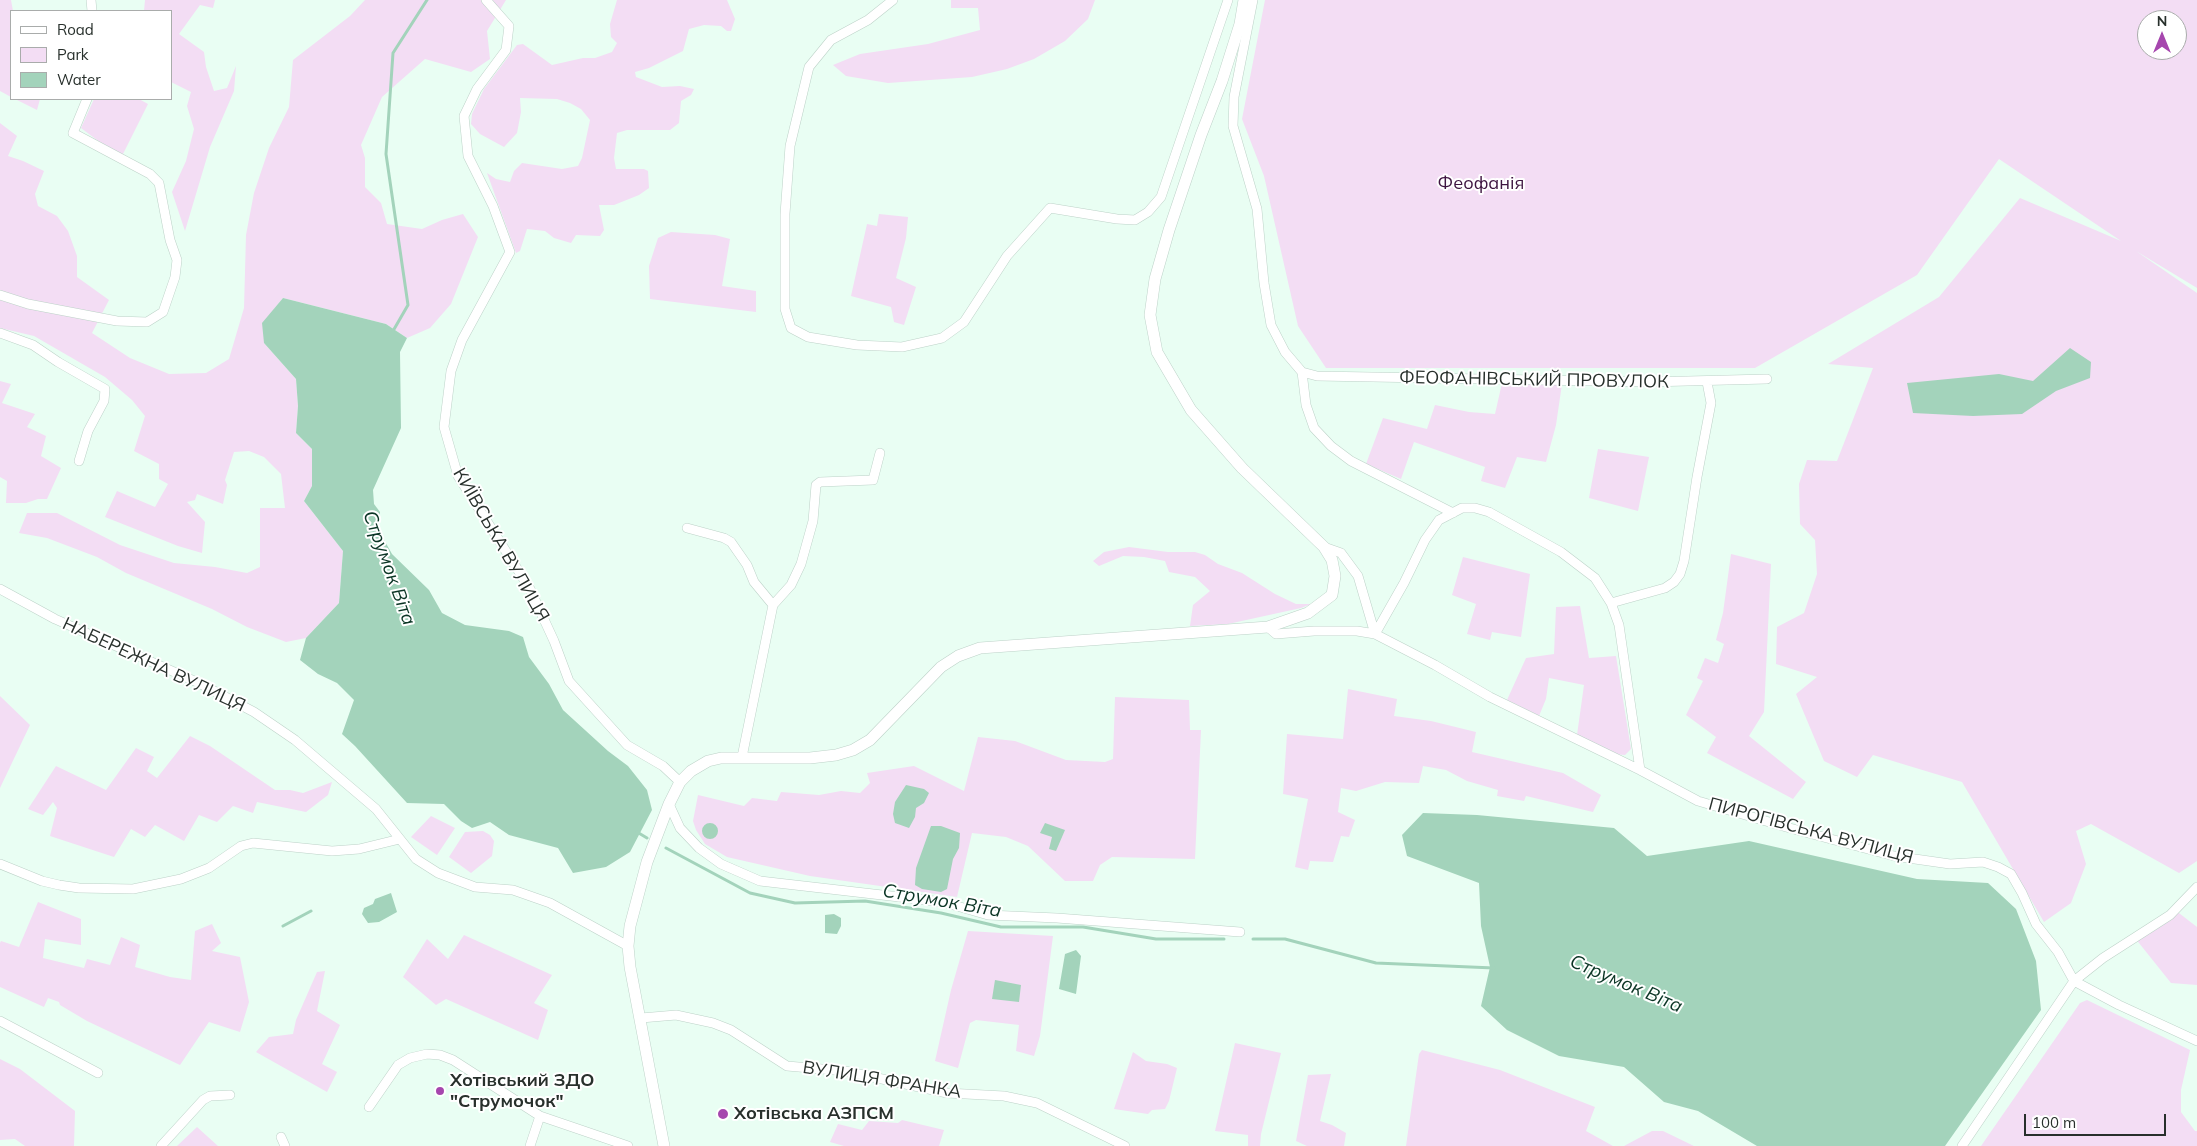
<!DOCTYPE html>
<html>
<head>
<meta charset="utf-8">
<style>
  body { margin:0 }
  #map { position:relative; width:2197px; height:1146px; overflow:hidden; background:#e9fef3; font-family:Mulish,sans-serif }
  canvas { display:block }
  .legend { position:absolute; left:10px; top:10px; width:162px; height:90px; box-sizing:border-box; background:#fff; border:1px solid #a9acab; margin:0; padding:6px 9px; list-style:none; font-size:15px; color:#28302c }
  .legend li { display:flex; align-items:center; gap:10px; height:25px }
  .legend b { width:25px; border:1px solid #a9acab }
  .north { position:absolute; left:2137px; top:10px; width:50px; height:50px; box-sizing:border-box; background:#fff; border:1px solid #a9acab; border-radius:50%; rotate:0deg; font-size:14px; font-weight:700; line-height:20px; text-align:center; color:#28302c }
  .north::after { content:''; display:block; margin:auto; width:18px; height:22px; background:#a646ae; clip-path:polygon(50% 0,100% 100%,50% 72%,0 100%) }
  .scale { position:absolute; left:2024px; top:1114px; width:142px; height:22px; box-sizing:border-box; border:2px solid #28302c; border-top:0; padding-left:6px; font-size:15px; line-height:18px; white-space:nowrap; color:#28302c; -webkit-text-stroke:4px #fff; paint-order:stroke }
</style>
</head>
<body>
<div id="map">
<canvas width="2197" height="1146"></canvas>
<ul class="legend">
<li><b style="height:6px;background:#fff"></b>Road</li>
<li><b style="height:14px;background:#f3ddf4"></b>Park</li>
<li><b style="height:14px;background:#a3d3bb"></b>Water</li>
</ul>
<div class="north">N</div>
<div class="scale">100 m</div>
</div>
<script>
const g = document.querySelector('canvas').getContext('2d');
g.lineJoin = 'round';
function fill(path, color) {
  g.fillStyle = color;
  g.fill(path, 'evenodd');
}
function toPath(rows) {
  const path = new Path2D();
  for (const r of rows) {
    if (r.length === 3) {
      path.moveTo(r[0] + r[2], r[1]);
      path.arc(r[0], r[1], r[2], 0, 2 * Math.PI);
      continue;
    }
    path.moveTo(r[0], r[1]);
    for (let i = 2; i < r.length; i += 2) path.lineTo(r[i], r[i + 1]);
  }
  return path;
}
function stroke(path, color, width, dash) {
  g.strokeStyle = color;
  g.lineWidth = width;
  g.lineCap = dash ? 'butt' : 'round';
  g.setLineDash(dash || []);
  g.stroke(path);
}
function drawText(font, color, halo, rows, align = 'center') {
  g.font = font + ' Mulish,sans-serif';
  g.lineWidth = 4;
  g.setLineDash([]);
  g.textBaseline = 'middle';
  g.strokeStyle = halo;
  g.fillStyle = color;
  for (const [text, x, y, turn = 0] of rows) {
    g.save();
    g.translate(x, y);
    g.rotate((+turn || 0) * Math.PI / 180);
    g.textAlign = isNaN(turn) ? turn : align;
    if (halo) g.strokeText(text, 0, 0);
    g.fillText(text, 0, 0);
    g.restore();
  }
}
fill(toPath([
  [0,0,11,0,13,11,11,11,11,97,0,91],
  [145,0,215,0,213,8,200,5,179,34,204,52,206,67,214,91,227,88,236,66,234,91,210,147,185,231,172,192,186,161,194,129,187,106,191,92,171,82,171,11,144,11],
  [365,0,506,0,487,31,490,59,471,72,425,59,382,97,361,145,365,158,365,187,381,203,387,224,422,229,442,220,463,214,478,237,451,304,430,328,407,338,386,324,283,298,274,309,264,343,296,379,298,406,296,433,312,449,312,486,304,501,343,551,339,603,306,638,286,642,247,627,212,609,126,573,97,557,47,538,19,533,27,513,57,513,120,545,174,563,215,567,247,573,260,567,260,508,285,508,281,474,264,457,249,451,234,452,225,480,227,485,223,504,197,494,195,500,187,502,205,522,202,553,178,546,105,517,117,491,155,507,168,484,159,479,159,464,134,451,145,416,132,400,105,377,34,336,0,328,0,123,17,136,8,156,23,161,44,171,35,194,38,206,57,216,68,231,77,256,77,277,109,300,92,333,130,358,169,374,206,373,229,359,244,308,246,235,254,193,269,148,289,107,293,60,350,16],
  [617,0,727,0,735,19,731,31,727,31,721,26,704,25,689,29,683,51,649,68,635,72,636,77,662,87,680,86,694,89,691,95,681,101,679,123,670,130,627,130,617,133,614,158,616,169,644,169,648,171,649,188,639,195,614,205,599,205,604,230,600,236,576,235,571,243,554,238,545,231,527,229,520,251,516,253,487,173,496,179,510,182,514,171,522,163,562,169,578,166,582,158,590,120,581,109,570,103,557,99,520,98,521,112,517,133,504,147,480,134,471,124,472,114,484,89,517,45,523,44,552,65,583,58,595,58,612,52,617,43,611,37,610,24],
  [951,0,1095,0,1088,19,1065,41,1034,59,1007,69,972,77,888,83,846,76,833,65,860,54,928,44,980,30,978,8,951,8],
  [1265,0,2197,0,2197,288,2136,251,2197,293,2197,861,2179,873,2091,824,2076,831,2086,864,2071,903,2044,922,1962,782,1873,755,1857,777,1824,761,1796,694,1817,677,1776,664,1777,627,1804,613,1817,574,1815,540,1800,524,1799,484,1807,460,1837,461,1873,368,1828,364,1939,297,2020,198,2121,241,1999,159,1917,275,1755,368,1326,368,1298,326,1264,176,1242,119],
  [2147,20,2177,20,2177,50,2147,50],
  [15,99,40,99,37,110],
  [94,99,139,99,148,104,121,158,81,128],
  [879,214,908,217,906,238,896,278,916,287,904,325,894,322,891,307,851,296,867,224,877,226],
  [671,232,715,235,730,239,722,286,756,291,756,312,650,299,649,266,658,238],
  [0,381,11,384,2,403,35,414,27,427,46,436,41,456,61,468,47,499,38,499,26,503,6,503,7,481,0,477],
  [1502,383,1562,384,1556,425,1546,462,1517,457,1505,488,1481,481,1485,467,1414,442,1401,479,1366,464,1383,418,1427,429,1435,405,1469,412,1495,414],
  [1598,449,1649,457,1638,511,1589,498],
  [1129,547,1168,552,1195,552,1205,555,1218,564,1242,573,1275,594,1296,604,1311,604,1301,608,1228,624,1190,626,1193,605,1210,591,1195,577,1169,572,1165,561,1144,557,1123,556,1099,566,1093,561,1104,552],
  [1731,554,1771,564,1764,712,1749,736,1806,782,1793,799,1707,753,1716,737,1686,715,1703,681,1697,678,1705,658,1718,663,1724,644,1716,640,1723,613],
  [1463,557,1530,574,1521,637,1492,632,1490,640,1467,634,1476,604,1452,595],
  [1580,606,1589,658,1616,656,1631,749,1625,755,1613,754,1577,735,1584,685,1549,678,1546,699,1539,716,1507,700,1526,658,1554,654,1556,607],
  [1348,689,1397,699,1394,716,1431,721,1476,732,1472,752,1563,773,1601,795,1593,812,1526,796,1524,801,1497,796,1498,790,1467,781,1446,770,1423,766,1419,783,1385,782,1356,791,1341,788,1338,812,1355,820,1349,837,1341,836,1333,862,1310,861,1308,870,1295,867,1308,799,1283,794,1287,734,1343,739],
  [0,696,30,725,0,788],
  [1115,697,1189,700,1190,730,1201,730,1195,859,1112,857,1100,865,1093,881,1065,881,1028,846,1006,837,972,833,957,897,810,876,727,857,705,844,696,830,693,821,698,795,744,806,752,798,777,801,781,792,819,795,841,791,860,793,870,783,867,773,914,766,964,791,978,737,1015,741,1066,760,1105,762,1113,759],
  [190,736,210,746,275,790,290,790,303,793,332,782,328,795,306,812,257,802,253,813,233,806,217,822,199,815,184,841,155,825,145,837,131,829,114,857,50,836,57,808,53,802,43,815,28,809,56,766,106,790,136,748,154,757,147,771,157,778],
  [431,816,455,828,437,855,411,837],
  [483,831,490,835,494,841,492,856,471,873,449,857,465,832],
  [38,902,81,919,81,945,45,939,43,958,84,968,87,959,110,965,121,937,140,945,135,967,170,977,191,980,195,931,212,924,221,943,212,951,240,957,249,1002,240,1032,209,1022,180,1065,87,1021,60,1005,59,1002,48,998,44,1007,0,987,0,943,1,941,19,947],
  [2175,910,2197,927,2197,985,2171,983,2135,938],
  [968,931,1053,936,1040,1036,1034,1056,1016,1051,1019,1025,976,1020,970,1023,958,1068,935,1061,951,990],
  [464,935,552,975,534,1003,548,1010,538,1040,446,999,436,1005,403,977,427,939,448,959],
  [325,971,317,1011,340,1025,322,1064,337,1072,327,1092,256,1052,269,1037,293,1034,296,1020,317,972],
  [2087,1000,2190,1050,2181,1090,2181,1112,2195,1131,2197,1131,2197,1146,1981,1146,2080,1003],
  [1235,1043,1281,1053,1261,1134,1260,1146,1248,1146,1248,1135,1215,1131],
  [1422,1050,1500,1070,1595,1107,1586,1131,1613,1146,1406,1146,1419,1054],
  [1133,1052,1146,1061,1167,1064,1177,1068,1169,1101,1165,1109,1152,1110,1148,1114,1114,1109],
  [0,1059,20,1069,75,1111,74,1146,25,1146,15,1139,0,1140],
  [1331,1074,1320,1121,1332,1125,1346,1133,1344,1146,1307,1146,1296,1141,1308,1075],
  [902,1120,944,1130,939,1146,844,1146,830,1142,838,1124,862,1130,869,1121,898,1123],
  [197,1127,218,1146,177,1146],
  [1652,1131,1663,1131,1694,1146,1624,1146]
]), '#f3ddf4');
fill(toPath([
  [283,298,386,324,407,338,400,352,401,428,373,490,374,504,380,512,378,529,392,554,429,590,442,613,465,625,509,631,523,637,529,657,549,684,563,710,608,751,628,766,647,790,652,810,630,852,606,867,573,873,558,848,509,835,490,822,472,828,461,821,444,804,407,803,355,746,342,734,354,700,337,683,318,674,300,660,306,638,339,603,343,551,304,501,312,486,312,449,296,433,298,406,296,379,264,343,262,323],
  [2070,348,2091,362,2090,378,2056,391,2022,414,1973,416,1913,413,1907,383,1999,374,2033,381],
  [906,785,924,789,929,793,924,803,916,808,915,817,909,828,895,823,893,814,895,802],
  [1423,813,1477,815,1614,828,1647,856,1749,841,1917,879,1988,883,2016,909,2036,961,2041,1010,1945,1146,1757,1146,1698,1111,1664,1102,1624,1067,1559,1056,1507,1030,1481,1006,1490,967,1481,926,1479,883,1407,856,1402,835],
  [710,831,8],
  [1045,823,1065,830,1056,851,1049,849,1052,837,1040,833],
  [931,826,941,826,960,833,959,848,953,859,947,889,941,892,922,889,915,885,916,868],
  [391,893,397,912,379,922,368,923,362,914,364,908,373,904,375,899],
  [834,914,841,918,841,926,837,934,825,933,825,915],
  [1076,950,1081,956,1076,994,1059,989,1065,954],
  [995,980,1021,985,1019,1002,992,999]
]), '#a3d3bb');
stroke(toPath([
  [393,331,408,305,386,154,393,53,427,0],
  [637,832,647,838],
  [666,848,750,893,795,903,865,901,941,913,1001,927,1083,927,1156,939,1224,939],
  [283,926,311,911],
  [1253,939,1285,939,1376,963,1494,968]
]), '#a3d3bb', 3);
const street = toPath([
  [91,0,92,11],
  [486,0,509,26,506,50,477,89,464,116,468,156,493,206,510,252,462,340,451,371,444,427,458,476,530,589,554,641,569,681,627,745,663,766,680,782],
  [893,0,868,20,831,40,809,67,790,146,785,214,785,309,791,328,808,337,857,345,902,347,942,338,964,322,1007,256,1050,208,1117,219,1135,220,1148,212,1161,197,1228,0],
  [1253,0,1234,97,1233,126,1257,209,1264,283,1271,325,1285,352,1302,372,1306,405,1314,428,1331,446,1351,461,1453,513],
  [0,295,28,304,117,321,147,322,163,312,175,277,177,260,170,240,159,183,150,174,73,133,87,99],
  [0,333,33,345,58,362,105,389,104,401,88,431,79,461],
  [1302,372,1317,376,1648,382,1767,379],
  [687,528,724,538,731,542,747,565,754,582,773,605],
  [1324,547,1341,553,1358,576,1375,634,1435,665,1490,697,1640,770,1698,801,1786,827,1894,856,1950,864,1983,862,1998,867,2011,874,2022,893,2036,924,2058,952,2074,981,2119,1005,2197,1041],
  [0,589,55,619,199,683,254,712,295,740,376,809,416,859,438,873,475,887,513,890,550,903,628,946],
  [1611,603,1665,588,1674,582,1680,574,1684,561,1697,477,1711,403,1707,382],
  [1268,627,1276,634,1314,631,1357,631,1375,634,1404,583,1425,540,1439,520,1462,508,1475,508,1489,512,1561,552,1595,578,1611,603,1619,625,1640,770],
  [742,757,773,605,791,585,801,564,813,521,816,485,820,482,873,480,880,453],
  [669,804,680,828,699,848,721,864,760,881,943,902,988,915,1057,918,1240,932],
  [0,864,42,881,59,885,79,888,133,889,181,879,209,868,241,846,253,843,332,851,359,849,400,839],
  [641,1018,676,1015,713,1023,731,1030,787,1066,845,1071,947,1093,1004,1096,1037,1103,1125,1146],
  [0,1021,98,1073],
  [369,1107,398,1065,410,1058,427,1054,440,1055,453,1060,540,1116,628,1146],
  [281,1137,285,1146],
  [161,1146,203,1100,210,1096,230,1095],
  [530,1146,540,1116],
  [1962,1146,2074,981,2103,958,2170,915,2197,887]
]);
const secondary = toPath([
  [664,1146,630,967,628,946,630,926,647,862,669,804,680,782,691,771,708,761,721,758,810,758,836,755,853,750,870,740,941,667,958,656,980,648,1268,627,1308,613,1332,595,1335,576,1332,560,1324,547,1242,468,1191,410,1157,352,1150,315,1155,279,1169,230,1201,135,1222,81,1240,24,1244,0]
]);
stroke(street, '#bdd2c8', 10);
stroke(secondary, '#bdd2c8', 12);
stroke(street, '#fff', 9);
stroke(secondary, '#fff', 11);
for (const [x, y, r, color] of [
  [440,1091,5,"#a646ae"],
  [723,1114,6,"#a646ae"]
]) {
  const dot = new Path2D();
  dot.arc(x, y, r, 0, 2 * Math.PI);
  g.fillStyle = color;
  g.fill(dot);
  stroke(dot, '#fff', 2);
}
drawText('18px', '#3e1541', '#fff', [
  ["Феофанія",1481,184]
]);
drawText('18px', '#28302c', '#fff', [
  ["ФЕОФАНІВСЬКИЙ ПРОВУЛОК",1534,380,1],
  ["КИЇВСЬКА ВУЛИЦЯ",501,545,60],
  ["НАБЕРЕЖНА ВУЛИЦЯ",154,665,25],
  ["ПИРОГІВСЬКА ВУЛИЦЯ",1811,831,15],
  ["ВУЛИЦЯ ФРАНКА",882,1080,9]
]);
drawText('bold 18px', '#28302c', '#fff', [
  ["Хотівський ЗДО",450,1081],
  ["\"Струмочок\"",450,1102],
  ["Хотівська АЗПСМ",734,1114]
], 'left');
drawText('italic 19px', '#0b3525', '#fff', [
  ["Струмок Віта",389,568,70],
  ["Струмок Віта",942,901,10],
  ["Струмок Віта",1626,984,23]
]);
</script>
</body>
</html>
